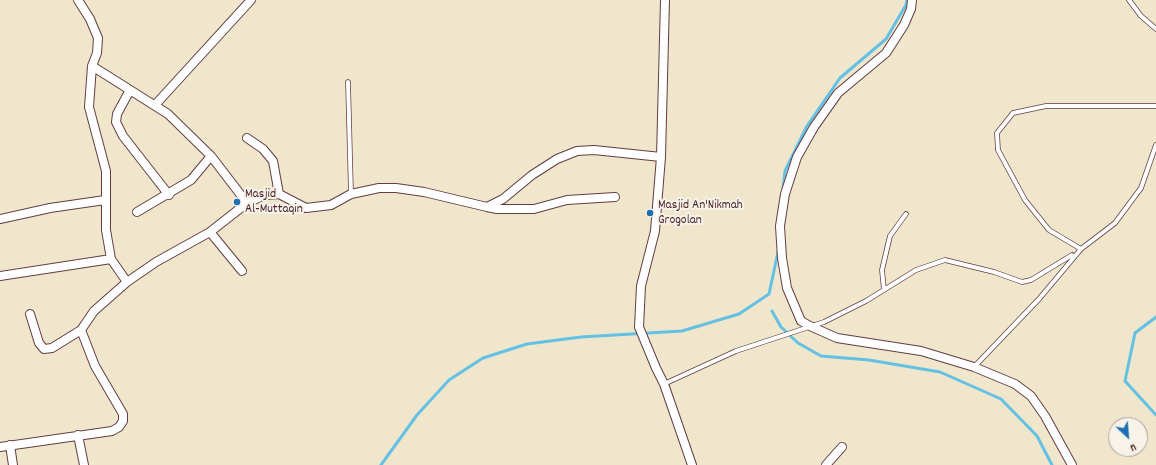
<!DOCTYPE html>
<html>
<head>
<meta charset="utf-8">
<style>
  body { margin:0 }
  #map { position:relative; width:1156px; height:465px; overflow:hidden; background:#efe6cc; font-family:Dekko,sans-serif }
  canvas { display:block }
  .north { position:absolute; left:1108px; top:417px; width:40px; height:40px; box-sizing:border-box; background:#f7f3e8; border:1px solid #b29e9c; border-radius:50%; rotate:154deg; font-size:11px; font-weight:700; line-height:16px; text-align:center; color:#4a1f2b }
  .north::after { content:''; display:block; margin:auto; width:14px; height:18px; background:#1f6fb2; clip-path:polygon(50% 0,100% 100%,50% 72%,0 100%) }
</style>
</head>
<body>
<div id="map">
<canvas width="1156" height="465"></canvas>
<div class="north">U</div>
</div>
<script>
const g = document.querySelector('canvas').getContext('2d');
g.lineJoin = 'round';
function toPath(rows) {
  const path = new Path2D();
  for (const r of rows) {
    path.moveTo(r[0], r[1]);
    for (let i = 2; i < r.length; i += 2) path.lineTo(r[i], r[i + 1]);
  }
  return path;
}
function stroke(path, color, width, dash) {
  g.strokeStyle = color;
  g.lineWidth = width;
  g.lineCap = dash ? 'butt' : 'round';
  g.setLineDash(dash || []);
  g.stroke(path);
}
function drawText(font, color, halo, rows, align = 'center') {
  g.font = font + ' Dekko,sans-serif';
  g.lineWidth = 4;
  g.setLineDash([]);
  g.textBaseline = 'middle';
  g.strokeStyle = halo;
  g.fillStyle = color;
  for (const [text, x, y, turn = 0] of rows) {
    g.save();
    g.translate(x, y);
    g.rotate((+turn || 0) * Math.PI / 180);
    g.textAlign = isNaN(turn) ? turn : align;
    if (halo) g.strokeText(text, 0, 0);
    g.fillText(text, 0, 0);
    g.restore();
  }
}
stroke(toPath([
  [783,189,785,171,807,126,840,78,886,39,906,5,907,0],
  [772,311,781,327,798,343,821,356,869,360,940,372,1001,399,1037,436,1052,465],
  [1156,317,1135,333,1125,381,1156,415],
  [381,465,417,415,449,380,483,358,527,344,581,337,682,331,739,314,769,294,778,252]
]), '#65c1e3', 3);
const lane = toPath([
  [1129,0,1141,16,1156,29],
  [348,82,351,194],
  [1081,249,1115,223,1141,188,1156,145],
  [884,290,882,270,890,236,906,214],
  [974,367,1039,299,1081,249,1049,230,1025,200,998,150,997,133,1013,113,1046,106,1156,106],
  [664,384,736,351,824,322,866,301,916,270,945,260,994,272,1022,282,1031,280,1072,255]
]);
const street = toPath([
  [78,0,90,19,98,38,97,53,92,66,89,107,106,171,106,230,111,259,127,282],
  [665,0,661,157,655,231,641,286,639,327,656,368,664,384,692,465],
  [912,0,911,9,904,25,886,53,838,93,814,127,797,157,785,194,780,226,782,258,787,288,801,321,810,326,837,338,921,351,974,367,1015,384,1031,396,1045,416,1072,465],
  [92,66,168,114,211,156,247,203],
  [130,90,117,114,116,122,123,136,169,195],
  [155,105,251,0],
  [247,138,263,149,273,161,279,194],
  [487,207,497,209,534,209,567,200,615,197],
  [137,212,191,180,211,156],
  [0,219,50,208,105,200],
  [210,232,242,271],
  [0,276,111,259],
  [30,314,39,343,44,349,52,348,81,330],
  [78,435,84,465],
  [10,445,13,465],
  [0,447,112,431,119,427,123,421,123,414,95,366,81,330,94,311,127,282,156,262,210,232,247,203,265,195,279,194,306,208,331,205,351,194,379,188,396,188,424,192,487,207,503,199,532,175,557,159,577,151,594,150,661,157],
  [826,465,842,447]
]);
stroke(lane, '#633d43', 5.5);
stroke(street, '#633d43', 10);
stroke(lane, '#fff', 4);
stroke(street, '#fff', 8);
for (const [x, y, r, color] of [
  [237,202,4,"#1f6fb2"],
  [650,213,4,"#1f6fb2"]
]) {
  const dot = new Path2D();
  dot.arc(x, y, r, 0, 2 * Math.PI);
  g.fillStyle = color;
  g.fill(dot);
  stroke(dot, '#f7f3e8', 1.5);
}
drawText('13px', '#4a1f2b', '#f7f3e8', [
  ["Masjid",245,195],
  ["Al-Muttaqin",245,210],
  ["Masjid An'Nikmah",658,206],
  ["Grogolan",658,221]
], 'left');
</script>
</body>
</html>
